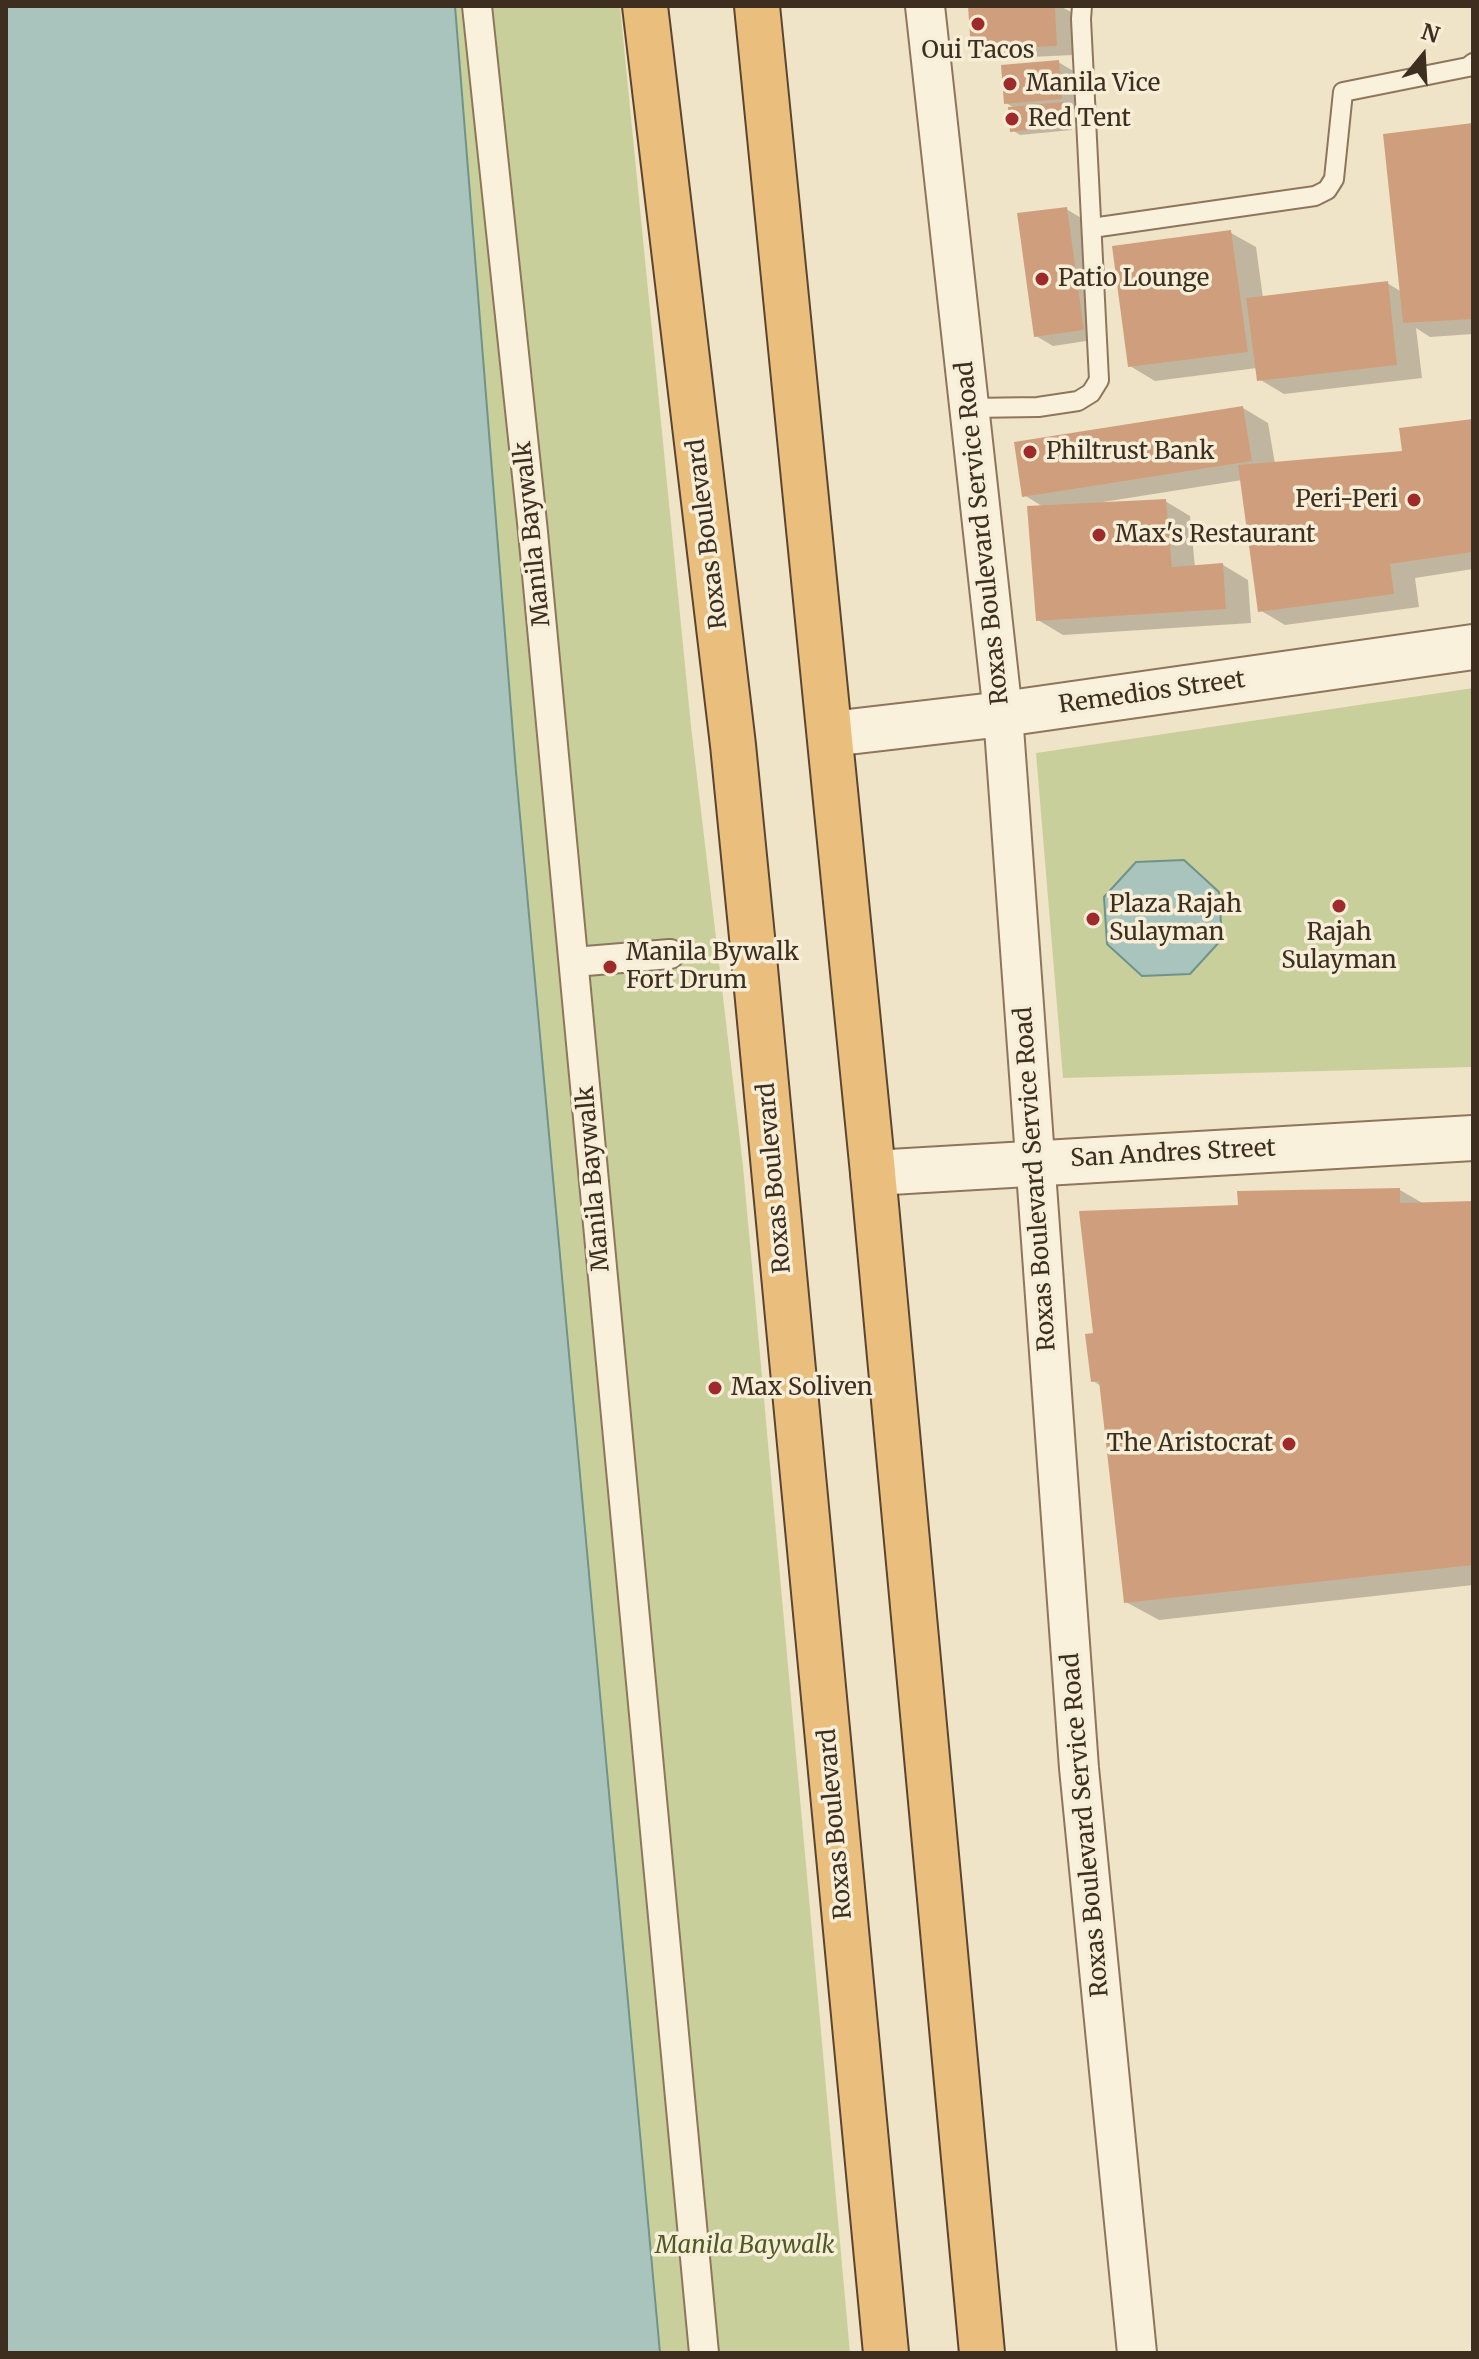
<!DOCTYPE html>
<html>
<head>
<meta charset="utf-8">
<style>
  body { margin:0 }
  #map { position:relative; width:1479px; height:2359px; overflow:hidden; background:#f0e4c8; font-family:Merriweather,serif }
  canvas { display:block }
  .frame { position:absolute; inset:0; border:8px solid #3d2e20; pointer-events:none }
  .north { position:absolute; left:1383px; top:16px; width:80px; height:80px; -webkit-text-stroke:6px #f7eed8; paint-order:stroke; rotate:18deg; font-size:22px; font-weight:700; line-height:32px; text-align:center; color:#3d2e20 }
  .north::after { content:''; display:block; margin:auto; width:28px; height:36px; background:#3d2e20; clip-path:polygon(50% 0,100% 100%,50% 72%,0 100%) }
</style>
</head>
<body>
<div id="map">
<canvas width="1479" height="2359"></canvas>
<div class="frame"></div>
<div class="north">N</div>
</div>
<script>
const g = document.querySelector('canvas').getContext('2d');
g.lineJoin = 'round';
function fill(path, color) {
  g.fillStyle = color;
  g.fill(path, 'evenodd');
}
function toPath(rows) {
  const path = new Path2D();
  for (const r of rows) {
    path.moveTo(r[0], r[1]);
    for (let i = 2; i < r.length; i += 2) path.lineTo(r[i], r[i + 1]);
  }
  return path;
}
function stroke(path, color, width, dash) {
  g.strokeStyle = color;
  g.lineWidth = width;
  g.lineCap = dash ? 'butt' : 'round';
  g.setLineDash(dash || []);
  g.stroke(path);
}
function drawText(font, color, halo, rows, align = 'center') {
  g.font = font + ' Merriweather,serif';
  g.lineWidth = 7;
  g.setLineDash([]);
  g.textBaseline = 'middle';
  g.strokeStyle = halo;
  g.fillStyle = color;
  for (const [text, x, y, turn = 0] of rows) {
    g.save();
    g.translate(x, y);
    g.rotate((+turn || 0) * Math.PI / 180);
    g.textAlign = isNaN(turn) ? turn : align;
    if (halo) g.strokeText(text, 0, 0);
    g.fillText(text, 0, 0);
    g.restore();
  }
}
fill(toPath([
  [455,6,620,6,691,726,743,1166,850,2353,660,2353,516,772],
  [1473,688,1473,1067,1063,1078,1036,753]
]), '#c9cf9b');
const water = toPath([
  [6,6,455,6,516,772,660,2353,6,2353,6,6],
  [1184,860,1219,892,1222,939,1190,974,1142,976,1107,944,1104,897,1136,862,1184,860]
]);
fill(water, '#a9c4bc');
stroke(water, '#6f938a', 2);
fill(toPath([
  [970,6,1060,6,1071,12,1073,55,989,59,972,49],
  [1058,62,1075,72,1078,108,1070,109,1072,130,1020,135,1012,130,1015,108,1006,103],
  [1473,125,1473,334,1430,337,1416,328,1422,378,1284,394,1259,379,1257,368,1155,381,1130,366,1231,233,1256,247,1263,298,1387,283,1402,292],
  [1066,209,1083,219,1100,339,1053,346,1036,336],
  [1243,408,1268,423,1275,464,1405,453,1473,421,1473,569,1415,578,1419,607,1285,625,1260,610,1242,480,1103,502,1104,504,1165,501,1190,516,1195,567,1223,565,1248,580,1251,623,1063,635,1038,620,1045,508,1024,495],
  [1400,1190,1424,1204,1473,1203,1473,1585,1159,1620,1126,1602,1101,1386,1093,1381,1095,1335,1240,1207]
]), '#0003');
fill(toPath([
  [968,6,1055,6,1057,46,971,50],
  [1059,60,1062,99,1004,104,1001,65],
  [1063,102,1065,126,1010,132,1008,107],
  [1473,123,1473,319,1403,323,1383,134],
  [1067,207,1084,330,1034,337,1017,213],
  [1231,230,1248,352,1128,367,1112,246],
  [1388,281,1397,365,1257,381,1246,298],
  [1243,406,1252,461,1022,497,1014,442],
  [1473,419,1473,552,1390,564,1394,594,1258,612,1238,465,1402,451,1399,428],
  [1166,499,1172,567,1223,563,1226,609,1036,621,1027,506],
  [1400,1188,1400,1203,1473,1201,1473,1565,1124,1603,1099,1381,1091,1382,1085,1334,1093,1333,1079,1211,1238,1205,1237,1191]
]), '#cf9f7d');
const service = toPath([
  [1092,228,1315,196,1327,190,1334,179,1343,92,1468,67,1473,63],
  [969,408,1038,407,1078,401,1091,393,1099,380,1081,19,1082,6]
]);
const pedestrian = toPath([
  [477,6,533,532,704,2353],
  [574,962,670,954]
]);
const minor = toPath([
  [925,6,1003,714,1079,1768,1137,2353]
]);
const tertiary = toPath([
  [831,734,1003,714,1473,647],
  [873,1173,1473,1138]
]);
const trunk = toPath([
  [645,6,733,745,753,947,886,2353],
  [757,6,873,1173,982,2353]
]);
stroke(service, '#8d765c', 22);
stroke(pedestrian, '#8d765c', 32);
stroke(minor, '#8d765c', 42);
stroke(tertiary, '#8d765c', 48);
stroke(trunk, '#5b4430', 48);
stroke(service, '#faf1dc', 18);
stroke(pedestrian, '#faf1dc', 28);
stroke(minor, '#faf1dc', 38);
stroke(tertiary, '#faf1dc', 44);
stroke(trunk, '#eabe7c', 44);
for (const [x, y, r, color] of [
  [978,24,8,"#9e2a2b"],
  [1010,84,8,"#9e2a2b"],
  [1012,119,8,"#9e2a2b"],
  [1042,279,8,"#9e2a2b"],
  [1030,452,8,"#9e2a2b"],
  [1414,500,8,"#9e2a2b"],
  [1099,535,8,"#9e2a2b"],
  [1339,906,8,"#9e2a2b"],
  [1093,919,8,"#9e2a2b"],
  [610,967,8,"#9e2a2b"],
  [715,1388,8,"#9e2a2b"],
  [1289,1444,8,"#9e2a2b"]
]) {
  const dot = new Path2D();
  dot.arc(x, y, r, 0, 2 * Math.PI);
  g.fillStyle = color;
  g.fill(dot);
  stroke(dot, '#f7eed8', 3);
}
drawText('24px', '#3d2e20', '#f7eed8', [
  ["Oui Tacos",978,51,"center"],
  ["Manila Vice",1026,84],
  ["Red Tent",1028,119],
  ["Patio Lounge",1058,279],
  ["Philtrust Bank",1046,452],
  ["Peri-Peri",1398,500,"right"],
  ["Max's Restaurant",1115,535],
  ["Plaza Rajah",1109,905],
  ["Sulayman",1109,933],
  ["Rajah",1339,933,"center"],
  ["Sulayman",1339,961,"center"],
  ["Manila Bywalk",626,953],
  ["Fort Drum",626,981],
  ["Max Soliven",731,1388],
  ["The Aristocrat",1273,1444,"right"]
], 'left');
drawText('24px', '#3d2e20', '#f7eed8', [
  ["Roxas Boulevard Service Road",983,533,-96],
  ["Manila Baywalk",533,534,-96],
  ["Roxas Boulevard",708,534,-97],
  ["Remedios Street",1152,693,-8],
  ["San Andres Street",1173,1154,-3],
  ["Roxas Boulevard",775,1178,-95],
  ["Manila Baywalk",594,1179,-95],
  ["Roxas Boulevard Service Road",1036,1179,-94],
  ["Roxas Boulevard",836,1824,-95],
  ["Roxas Boulevard Service Road",1086,1825,-95]
]);
drawText('italic 24px', '#4d5a26', '#f7eed8', [
  ["Manila Baywalk",745,2246]
]);
</script>
</body>
</html>
